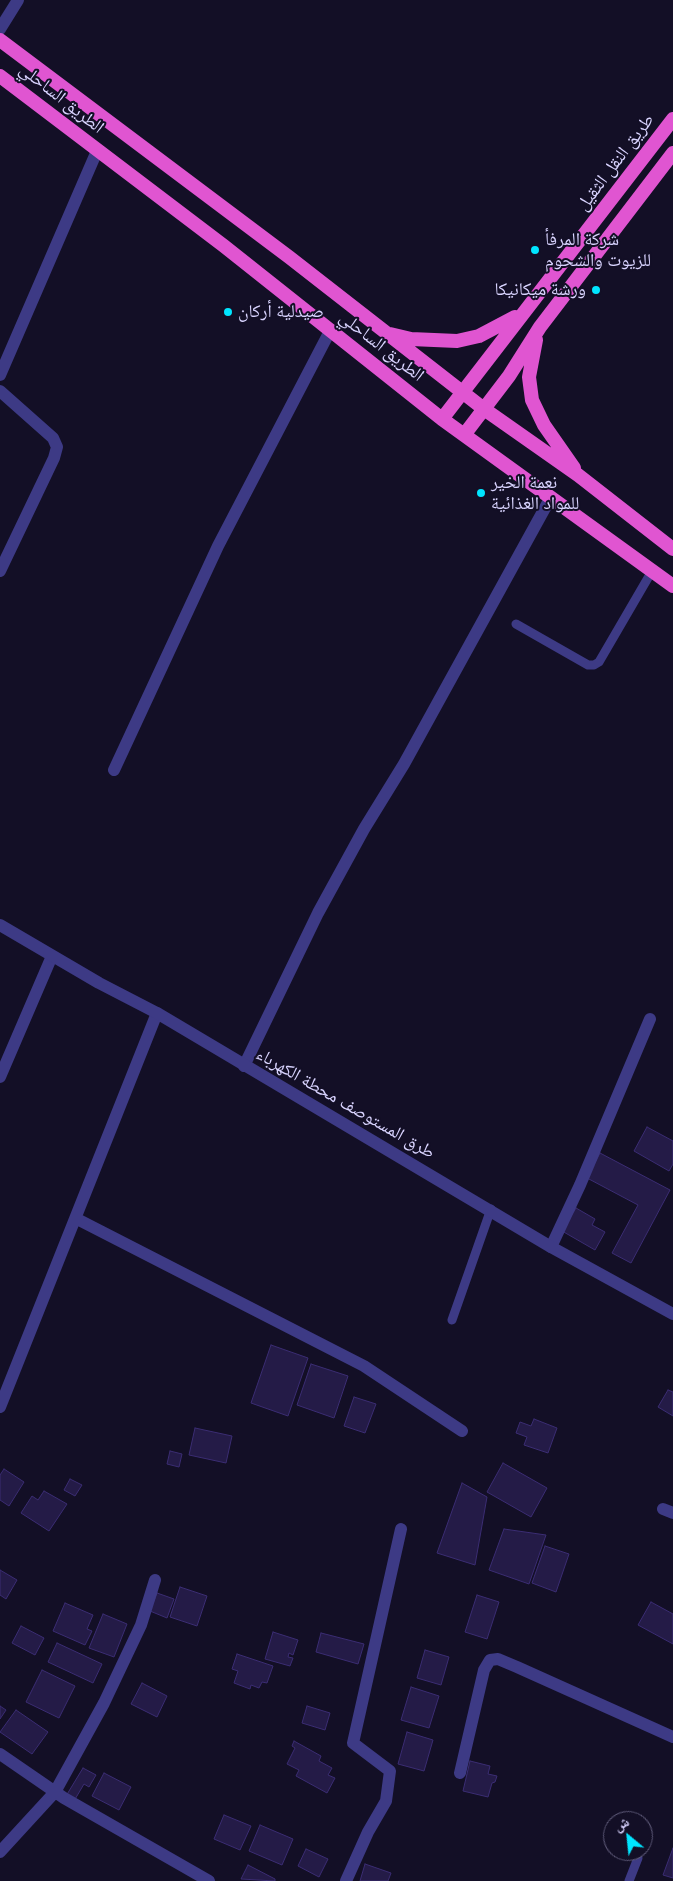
<!DOCTYPE html>
<html>
<head>
<meta charset="utf-8">
<style>
  body { margin:0 }
  #map { position:relative; width:673px; height:1881px; overflow:hidden; background:#130f26; font-family:Roboto,"Noto Naskh Arabic",sans-serif }
  canvas { display:block }
  .north { position:absolute; left:603px; top:1811px; width:50px; height:50px; box-sizing:border-box; background:#130f26; border:1px solid #625e7d; border-radius:50%; rotate:332deg; font-size:14px; font-weight:700; line-height:20px; text-align:center; color:#d9d4ff }
  .north::after { content:''; display:block; margin:auto; width:18px; height:22px; background:#00e5ff; clip-path:polygon(50% 0,100% 100%,50% 72%,0 100%) }
</style>
</head>
<body>
<div id="map">
<canvas width="673" height="1881"></canvas>
<div class="north">ش</div>
</div>
<script>
const g = document.querySelector('canvas').getContext('2d');
g.lineJoin = 'round';
function fill(path, color) {
  g.fillStyle = color;
  g.fill(path, 'evenodd');
}
function toPath(rows) {
  const path = new Path2D();
  for (const r of rows) {
    path.moveTo(r[0], r[1]);
    for (let i = 2; i < r.length; i += 2) path.lineTo(r[i], r[i + 1]);
  }
  return path;
}
function stroke(path, color, width, dash) {
  g.strokeStyle = color;
  g.lineWidth = width;
  g.lineCap = dash ? 'butt' : 'round';
  g.setLineDash(dash || []);
  g.stroke(path);
}
function drawText(font, color, halo, rows, align = 'center') {
  g.font = font + ' Roboto,"Noto Naskh Arabic",sans-serif';
  g.lineWidth = 4;
  g.setLineDash([]);
  g.textBaseline = 'middle';
  g.strokeStyle = halo;
  g.fillStyle = color;
  for (const [text, x, y, turn = 0] of rows) {
    g.save();
    g.translate(x, y);
    g.rotate((+turn || 0) * Math.PI / 180);
    g.textAlign = isNaN(turn) ? turn : align;
    if (halo) g.strokeText(text, 0, 0);
    g.fillText(text, 0, 0);
    g.restore();
  }
}
const building = toPath([
  [647,1127,673,1141,673,1164,669,1171,634,1151,647,1127],
  [600,1153,670,1190,631,1263,612,1253,638,1205,587,1178,600,1153],
  [576,1208,595,1219,592,1225,605,1232,595,1250,562,1231,576,1208],
  [271,1345,308,1358,288,1416,251,1403,271,1345],
  [311,1364,348,1376,334,1418,297,1405,311,1364],
  [668,1390,673,1392,673,1416,658,1407,668,1390],
  [354,1397,376,1404,365,1433,344,1426,354,1397],
  [534,1419,557,1428,548,1453,524,1445,527,1437,516,1433,520,1422,531,1426,534,1419],
  [195,1428,232,1436,226,1463,189,1455,195,1428],
  [170,1451,182,1454,179,1467,167,1464,170,1451],
  [503,1463,547,1488,531,1517,487,1492,503,1463],
  [4,1469,24,1482,9,1506,0,1500,0,1475,4,1469],
  [70,1479,82,1485,75,1496,64,1490,70,1479],
  [462,1483,487,1497,475,1565,437,1553,462,1483],
  [44,1491,67,1504,49,1531,21,1513,32,1496,38,1500,44,1491],
  [504,1529,546,1535,529,1584,489,1570,504,1529],
  [545,1546,569,1554,556,1592,532,1583,545,1546],
  [0,1570,17,1580,6,1599,0,1595,0,1570],
  [180,1587,207,1596,197,1626,170,1617,180,1587],
  [157,1593,174,1599,167,1618,150,1611,157,1593],
  [477,1595,499,1602,487,1639,465,1632,477,1595],
  [651,1602,673,1614,673,1644,638,1625,651,1602],
  [65,1603,93,1615,87,1629,92,1631,85,1645,53,1631,65,1603],
  [103,1614,127,1624,114,1657,89,1648,103,1614],
  [21,1626,44,1638,35,1655,12,1643,21,1626],
  [273,1632,298,1640,293,1655,289,1653,288,1657,293,1658,290,1666,265,1659,273,1632],
  [321,1633,364,1644,358,1664,316,1652,321,1633],
  [57,1643,102,1664,93,1683,48,1662,57,1643],
  [425,1650,449,1657,441,1685,417,1678,425,1650],
  [237,1654,273,1666,267,1683,262,1682,259,1688,251,1685,250,1689,234,1683,238,1671,232,1669,237,1654],
  [42,1670,75,1686,59,1718,26,1702,42,1670],
  [142,1683,167,1696,157,1717,131,1704,142,1683],
  [411,1687,439,1696,429,1728,401,1720,411,1687],
  [0,1706,6,1710,0,1719,0,1706],
  [307,1706,330,1713,325,1730,302,1723,307,1706],
  [16,1710,48,1732,32,1754,0,1732,16,1710],
  [407,1732,433,1740,424,1771,398,1764,407,1732],
  [294,1741,321,1756,319,1761,332,1768,328,1775,335,1778,327,1793,296,1776,299,1770,287,1764,295,1748,292,1746,294,1741],
  [470,1761,490,1766,488,1774,497,1776,495,1782,492,1783,488,1797,463,1791,470,1761],
  [83,1768,96,1775,89,1787,84,1784,74,1801,66,1796,83,1768],
  [104,1773,131,1787,119,1810,92,1796,104,1773],
  [224,1815,251,1826,240,1850,214,1839,224,1815],
  [260,1825,293,1839,282,1865,249,1851,260,1825],
  [673,1848,673,1878,663,1875,673,1848],
  [306,1849,328,1859,319,1877,298,1866,306,1849],
  [365,1864,391,1873,388,1881,360,1881,365,1864],
  [248,1865,275,1879,275,1881,241,1879,248,1865]
]);
fill(building, '#241b47');
stroke(building, '#3b2d73', 1);
stroke(toPath([
  [516,624,588,665,594,665,599,662,652,571],
  [452,1320,491,1209],
  [629,1881,638,1858]
]), '#3d3a85', 9);
stroke(toPath([
  [0,29,18,0],
  [0,375,97,151],
  [0,391,53,438,57,447,54,458,0,571],
  [114,770,218,546,330,331],
  [244,1066,318,913,364,829,404,764,551,497],
  [0,1077,52,956],
  [77,1219,364,1366,462,1431],
  [551,1247,580,1185,650,1019],
  [0,1407,157,1013],
  [663,1509,673,1513],
  [0,1754,64,1798,209,1881],
  [460,1773,484,1670,490,1660,498,1659,517,1667,673,1737],
  [0,1852,55,1792,104,1703,141,1625,155,1580],
  [346,1881,368,1832,386,1801,390,1771,353,1743,401,1529]
]), '#3d3a85', 12);
stroke(toPath([
  [0,925,99,983,157,1013,551,1247,673,1314]
]), '#3d3a85', 12);
stroke(toPath([
  [0,40,289,257,484,409,578,475,673,549],
  [0,76,224,246,442,419,673,586],
  [390,334,411,339,457,341,479,336,515,317],
  [536,340,529,377,532,400,544,425,574,468],
  [442,419,673,119],
  [464,435,509,376,540,327,673,153]
]), '#e055d1', 14);
for (const [x, y, r, color] of [
  [535,250,5,"#00e5ff"],
  [596,290,5,"#00e5ff"],
  [228,312,5,"#00e5ff"],
  [481,493,5,"#00e5ff"]
]) {
  const dot = new Path2D();
  dot.arc(x, y, r, 0, 2 * Math.PI);
  g.fillStyle = color;
  g.fill(dot);
  stroke(dot, '#130f26', 2);
}
drawText('18px', '#d9d4ff', '#130f26', [
  ["الطريق الساحلي",61,99,38],
  ["طريق النقل الثقيل",616,163,-53],
  ["الطريق الساحلي",381,347,38],
  ["طرق المستوصف محطة الكهرباء",345,1104,30]
]);
drawText('18px', '#d9d4ff', '#130f26', [
  ["شركة المرفأ",545,240],
  ["للزيوت والشحوم",545,261],
  ["ورشة ميكانيكا",586,290,"right"],
  ["صيدلية أركان",238,312],
  ["نعمة الخير",491,483],
  ["للمواد الغذائية",491,504]
], 'left');
</script>
</body>
</html>
